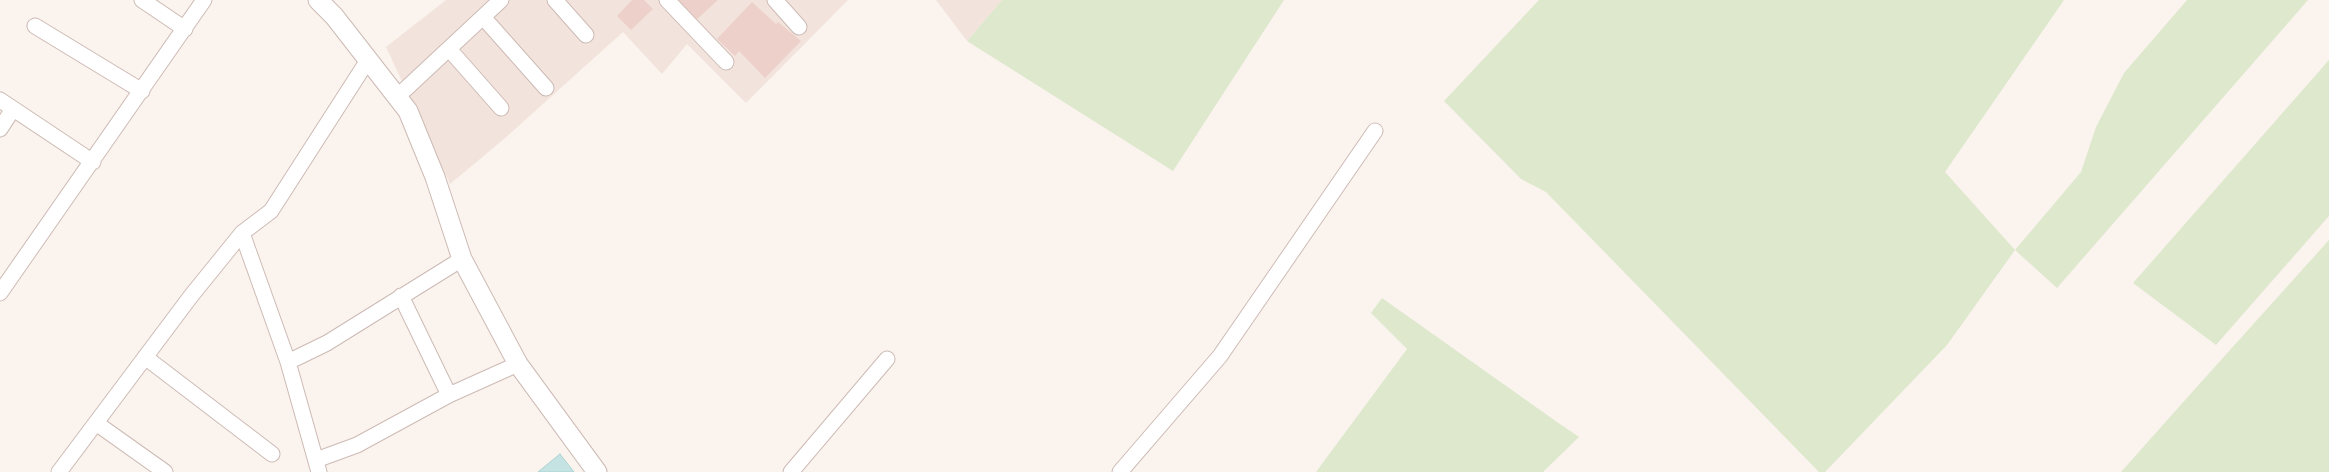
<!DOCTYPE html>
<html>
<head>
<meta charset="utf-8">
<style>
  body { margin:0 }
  canvas { display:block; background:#fbf3ee }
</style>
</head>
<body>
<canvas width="2329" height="472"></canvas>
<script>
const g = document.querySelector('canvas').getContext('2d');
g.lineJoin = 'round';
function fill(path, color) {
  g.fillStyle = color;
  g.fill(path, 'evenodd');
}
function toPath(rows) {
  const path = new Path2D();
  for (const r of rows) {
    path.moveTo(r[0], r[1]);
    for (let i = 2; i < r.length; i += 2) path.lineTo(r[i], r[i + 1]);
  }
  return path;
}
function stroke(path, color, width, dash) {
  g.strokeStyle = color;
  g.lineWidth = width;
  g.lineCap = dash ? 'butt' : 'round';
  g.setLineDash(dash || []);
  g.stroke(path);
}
fill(toPath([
  [446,0,848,0,746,103,687,44,662,74,623,32,504,139,450,184,386,47],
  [936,0,1002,0,967,41]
]), '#f2e4dd');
fill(toPath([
  [1002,0,1284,0,1173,171,967,41],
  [1539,0,2064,0,1945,172,2015,250,2081,172,2096,127,2124,73,2187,0,2308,0,2057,288,2015,250,1947,345,1825,472,1819,472,1546,192,1521,179,1444,101],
  [2329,60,2329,216,2216,345,2133,283],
  [2329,240,2329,472,2121,472,2194,390],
  [1382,298,1557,422,1579,437,1543,472,1316,472,1407,349,1371,313]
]), '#dde8cd');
const water = toPath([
  [560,454,574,472,538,472,560,454]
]);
fill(water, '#c4e3e2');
stroke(water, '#abd3d2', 1);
fill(toPath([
  [632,0,644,0,653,9,631,30,617,16],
  [679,0,718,0,697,19],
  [752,2,776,24,778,22,801,41,765,78,739,51,735,56,717,39]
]), '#edd0c9');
const minor = toPath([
  [142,0,185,29],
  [555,0,586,35],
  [667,0,726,62],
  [775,0,799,27],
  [483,17,546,88],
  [35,26,142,91],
  [449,49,501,108],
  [397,97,501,0],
  [0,100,93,162],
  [0,129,13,109],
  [242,233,288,362,319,472],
  [0,293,204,0],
  [401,296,449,395],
  [145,357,272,454],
  [288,362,327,343,462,259],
  [96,423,165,472],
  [316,460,357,445,449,395,518,364],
  [59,472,191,296,242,233,271,211,368,60],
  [791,472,887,359],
  [1120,472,1220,356,1375,131]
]);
const tertiary = toPath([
  [318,0,334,16,408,111,435,177,462,259,518,364,597,472]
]);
stroke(minor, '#cdbab4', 17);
stroke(tertiary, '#cdbab4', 21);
stroke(minor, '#fff', 15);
stroke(tertiary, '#fff', 19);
</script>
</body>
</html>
